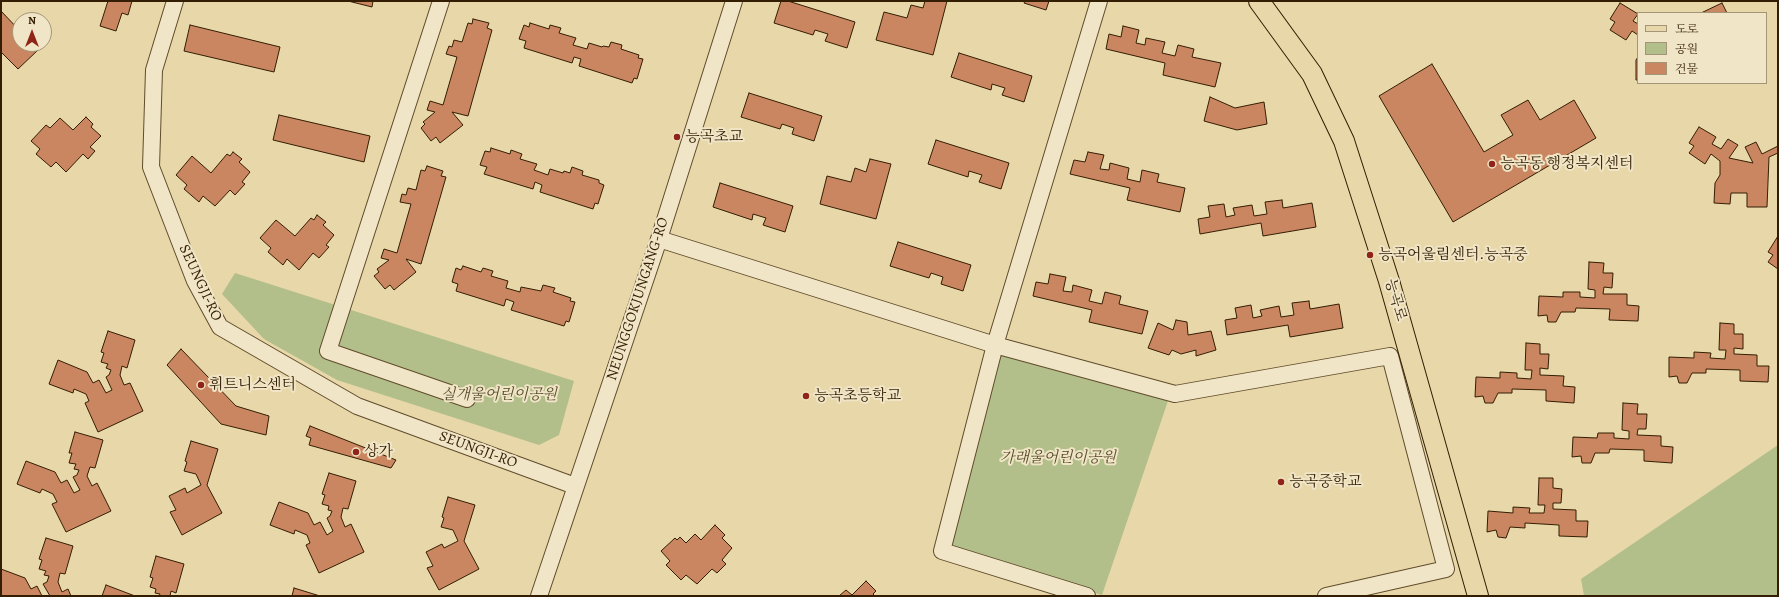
<!DOCTYPE html>
<html>
<head>
<meta charset="utf-8">
<style>
  body { margin:0 }
  #map { position:relative; width:1779px; height:597px; overflow:hidden; background:#e8d7a8; font-family:Alegreya,"Noto Serif KR",serif }
  canvas { display:block }
  .frame { position:absolute; inset:0; border:2px solid #331d03; pointer-events:none }
  .legend { position:absolute; left:1637px; top:12px; width:130px; height:72px; box-sizing:border-box; background:#f0e5c6; border:1px solid #a49578; margin:0; padding:5px 7px; list-style:none; font-size:12px; color:#331d03 }
  .legend li { display:flex; align-items:center; gap:8px; height:20px }
  .legend b { width:20px; border:1px solid #a49578 }
  .north { position:absolute; left:12px; top:12px; width:40px; height:40px; box-sizing:border-box; background:#f0e5c6; border:1px solid #a49578; border-radius:50%; rotate:0deg; font-size:11px; font-weight:700; line-height:16px; text-align:center; color:#331d03 }
  .north::after { content:''; display:block; margin:auto; width:14px; height:18px; background:#8f2418; clip-path:polygon(50% 0,100% 100%,50% 72%,0 100%) }
</style>
</head>
<body>
<div id="map">
<canvas width="1779" height="597"></canvas>
<div class="frame"></div>
<ul class="legend">
<li><b style="height:5px;background:#e8d7a8"></b>도로</li>
<li><b style="height:11px;background:#b3bf8a"></b>공원</li>
<li><b style="height:11px;background:#ca8661"></b>건물</li>
</ul>
<div class="north">N</div>
</div>
<script>
const g = document.querySelector('canvas').getContext('2d');
g.lineJoin = 'round';
function fill(path, color) {
  g.fillStyle = color;
  g.fill(path, 'evenodd');
}
function toPath(rows) {
  const path = new Path2D();
  for (const r of rows) {
    path.moveTo(r[0], r[1]);
    for (let i = 2; i < r.length; i += 2) path.lineTo(r[i], r[i + 1]);
  }
  return path;
}
function stroke(path, color, width, dash) {
  g.strokeStyle = color;
  g.lineWidth = width;
  g.lineCap = dash ? 'butt' : 'round';
  g.setLineDash(dash || []);
  g.stroke(path);
}
function drawText(font, color, halo, rows, align = 'center') {
  g.font = font + ' Alegreya,"Noto Serif KR",serif';
  g.lineWidth = 4;
  g.setLineDash([]);
  g.textBaseline = 'middle';
  g.strokeStyle = halo;
  g.fillStyle = color;
  for (const [text, x, y, turn = 0] of rows) {
    g.save();
    g.translate(x, y);
    g.rotate((+turn || 0) * Math.PI / 180);
    g.textAlign = isNaN(turn) ? turn : align;
    if (halo) g.strokeText(text, 0, 0);
    g.fillText(text, 0, 0);
    g.restore();
  }
}
fill(toPath([
  [235,273,574,381,559,435,539,445,337,380,264,339,222,294],
  [998,351,1169,398,1102,595,944,548],
  [1778,445,1778,596,1584,596,1581,579]
]), '#b3bf8a');
const building = toPath([
  [108,1,132,1,128,15,122,13,116,31,100,26,108,1],
  [348,1,373,1,372,7,348,1],
  [781,1,788,1,855,22,847,48,825,41,828,34,815,30,813,35,774,23,781,1],
  [925,1,947,1,933,55,876,40,884,12,907,18,911,5,923,8,925,1],
  [1025,1,1049,1,1046,10,1024,3,1025,1],
  [1620,3,1638,14,1633,21,1638,24,1638,35,1632,31,1626,40,1610,30,1615,22,1610,19,1620,3],
  [1722,3,1727,13,1701,13,1722,3],
  [1,11,20,31,20,44,32,44,38,50,18,69,1,52,1,11],
  [473,19,489,23,487,28,492,30,468,116,452,112,463,125,440,143,436,137,431,141,421,128,425,124,423,122,435,112,427,110,430,101,443,105,457,57,446,54,449,46,452,47,454,40,462,42,468,23,472,24,473,19],
  [530,23,549,29,550,25,561,28,559,33,576,38,573,45,587,49,589,43,602,47,603,46,609,47,611,42,622,45,621,49,639,55,638,58,643,59,637,79,634,78,632,83,579,66,581,59,574,57,572,63,524,48,526,41,519,39,524,25,529,27,530,23],
  [190,25,280,47,274,72,184,51,190,25],
  [1123,26,1139,30,1136,43,1145,45,1146,38,1165,42,1162,53,1175,56,1178,45,1194,49,1192,57,1221,63,1215,87,1163,75,1165,63,1106,49,1109,34,1121,37,1123,26],
  [959,53,1032,76,1024,102,1002,95,1005,88,992,84,991,90,951,77,959,53],
  [1638,57,1638,80,1636,80,1636,60,1638,57],
  [1432,64,1484,152,1513,135,1501,115,1528,100,1540,120,1574,100,1596,138,1453,222,1379,96,1432,64],
  [749,93,822,116,814,141,792,134,794,128,782,124,780,129,741,117,749,93],
  [1210,97,1235,108,1264,102,1267,124,1237,130,1204,121,1210,97],
  [279,115,370,136,364,162,273,140,279,115],
  [86,117,93,124,91,127,101,136,90,147,95,151,88,159,83,154,66,172,56,162,51,167,36,154,40,149,31,141,46,125,50,128,60,118,73,130,86,117],
  [1699,127,1716,137,1712,144,1721,149,1728,139,1738,145,1729,158,1753,163,1745,147,1756,142,1762,154,1778,146,1778,153,1769,157,1767,207,1747,207,1747,193,1731,193,1730,204,1714,203,1715,183,1720,175,1720,161,1711,154,1705,164,1689,153,1694,146,1689,143,1699,127],
  [936,140,1009,163,1001,189,979,182,982,175,969,171,968,177,928,164,936,140],
  [491,148,510,154,511,150,522,154,520,159,537,164,534,170,548,175,550,169,563,173,564,171,570,173,572,167,583,171,582,175,599,180,599,183,604,185,598,204,595,203,593,209,540,192,542,185,535,182,533,189,484,174,487,167,480,165,485,151,490,152,491,148],
  [233,152,242,159,239,162,250,172,242,182,245,184,235,195,230,190,215,206,203,196,199,202,184,189,187,185,176,175,192,156,211,173,227,154,230,156,233,152],
  [1088,152,1104,155,1100,169,1109,170,1110,163,1129,168,1127,179,1140,182,1142,170,1159,174,1157,182,1185,188,1180,212,1127,200,1130,188,1070,174,1074,160,1085,162,1088,152],
  [870,159,891,164,876,219,820,204,827,176,851,182,855,168,866,172,870,159],
  [427,166,443,171,441,176,446,177,421,264,406,259,416,272,394,290,390,285,385,289,374,276,379,272,377,269,389,260,381,258,384,249,397,253,411,204,400,202,402,194,406,195,408,188,416,190,421,170,425,171,427,166],
  [720,183,793,206,785,232,763,225,766,218,753,214,752,220,713,207,720,183],
  [1282,200,1283,208,1312,203,1316,227,1263,236,1261,223,1200,234,1198,219,1210,217,1208,206,1224,204,1226,217,1235,215,1233,208,1252,205,1254,216,1267,214,1265,202,1282,200],
  [317,215,326,222,323,225,334,235,326,245,329,247,319,258,313,253,299,270,287,259,283,265,268,252,271,248,260,238,276,220,295,236,311,218,314,220,317,215],
  [1778,236,1778,269,1768,262,1773,255,1768,252,1778,236],
  [898,242,971,265,963,291,941,284,943,277,931,273,929,278,890,266,898,242],
  [1589,262,1604,263,1603,273,1613,273,1612,288,1604,287,1603,294,1627,294,1627,305,1639,306,1638,321,1609,320,1610,309,1576,308,1575,312,1561,312,1556,322,1548,322,1547,315,1538,316,1539,296,1563,297,1563,292,1580,292,1580,297,1595,298,1595,290,1588,289,1589,262],
  [463,266,481,272,483,268,493,271,491,276,508,281,506,288,520,292,521,287,541,291,543,285,555,288,553,292,571,298,570,301,575,302,569,322,566,321,564,326,511,310,514,302,506,299,504,306,456,291,458,284,452,282,456,268,461,270,463,266],
  [1050,274,1066,277,1063,291,1072,292,1073,285,1092,290,1089,301,1102,304,1105,292,1121,296,1119,304,1148,311,1142,334,1089,322,1092,310,1033,296,1036,282,1048,284,1050,274],
  [1309,301,1310,309,1339,304,1343,328,1290,337,1288,325,1227,335,1225,320,1237,318,1235,308,1251,305,1253,318,1262,316,1260,310,1279,306,1281,317,1294,315,1292,303,1309,301],
  [1176,320,1187,322,1188,335,1211,331,1216,350,1196,356,1196,350,1181,354,1172,350,1169,355,1148,348,1158,323,1173,330,1176,320],
  [1720,323,1734,324,1734,334,1743,334,1743,349,1734,348,1734,354,1757,355,1757,366,1769,366,1768,382,1740,381,1740,370,1706,369,1706,373,1692,373,1687,383,1679,383,1677,376,1669,377,1669,357,1694,358,1694,352,1711,353,1710,358,1725,359,1726,350,1719,350,1720,323],
  [108,331,135,340,127,368,122,366,120,375,124,385,130,383,143,411,98,432,85,403,89,401,86,394,74,389,73,393,49,384,58,360,87,372,93,383,99,380,106,393,112,390,106,377,109,375,111,370,106,368,108,364,101,362,104,353,101,352,108,331],
  [1526,343,1540,344,1540,354,1549,354,1548,369,1540,368,1540,375,1564,376,1563,386,1575,387,1574,403,1546,401,1546,390,1512,389,1512,393,1498,393,1493,403,1485,403,1483,396,1475,397,1476,377,1500,378,1500,372,1517,373,1517,378,1531,379,1532,370,1525,370,1526,343],
  [181,349,236,406,269,416,266,435,221,424,167,365,181,349],
  [1623,403,1638,404,1637,414,1647,414,1646,429,1638,429,1637,435,1661,436,1661,446,1673,447,1672,463,1644,461,1644,450,1610,449,1609,453,1595,453,1591,463,1582,463,1581,456,1572,457,1573,437,1597,438,1598,433,1614,433,1614,438,1629,439,1629,431,1622,430,1623,403],
  [310,426,396,460,391,468,309,445,311,438,306,436,310,426],
  [75,432,103,440,95,468,90,467,87,476,92,486,97,483,111,511,66,532,52,504,57,502,53,494,42,489,40,493,17,484,26,461,55,472,61,483,67,480,74,493,80,490,73,477,77,475,79,470,74,469,76,464,69,463,72,453,69,453,75,432],
  [191,441,218,449,207,485,222,513,182,535,170,512,176,510,169,496,185,488,187,493,201,485,196,474,184,471,187,462,185,461,191,441],
  [329,473,356,481,348,509,343,508,341,517,345,527,351,524,364,552,319,573,306,545,310,543,307,535,295,530,294,534,270,525,279,502,308,513,314,525,320,522,327,535,333,531,327,518,330,516,332,511,328,510,329,506,322,504,325,495,322,494,329,473],
  [1539,478,1553,478,1553,488,1562,489,1561,503,1553,503,1553,509,1576,510,1576,521,1588,521,1587,537,1559,536,1559,525,1525,523,1525,528,1510,527,1506,538,1498,537,1496,530,1487,532,1488,511,1513,513,1513,507,1530,508,1529,513,1544,513,1545,505,1538,505,1539,478],
  [448,497,475,505,464,541,479,569,439,590,427,568,433,566,426,552,442,544,444,548,458,541,453,530,441,527,444,518,442,517,448,497],
  [715,525,725,535,722,538,732,548,722,560,726,564,717,573,712,569,697,584,686,575,681,580,666,565,670,561,661,551,675,538,677,540,680,537,686,543,695,534,701,540,715,525],
  [46,538,73,546,65,574,60,573,58,582,62,592,68,589,71,596,50,596,43,584,47,582,49,576,44,575,46,571,39,569,42,560,39,559,46,538],
  [156,556,184,564,176,593,171,591,170,596,159,596,160,594,155,593,156,589,150,587,153,578,150,577,156,556],
  [1,569,25,578,31,589,37,586,42,596,1,596,1,569],
  [866,581,876,591,873,594,875,596,839,596,846,590,852,595,866,581],
  [106,585,135,596,102,596,106,585],
  [294,588,320,596,292,596,294,588]
]);
fill(building, '#ca8661');
stroke(building, '#331d03', 1);
const minor = toPath([
  [175,1,154,70,151,167,195,281,220,327,357,406,575,486],
  [441,1,328,351,467,399],
  [659,239,995,345,1175,394,1390,356,1446,569,1326,596],
  [539,596,659,239,734,1],
  [1087,596,942,551,995,345,1099,1]
]);
const major = toPath([
  [1259,1,1312,74,1344,141,1389,281,1478,596]
]);
stroke(minor, '#604c2c', 18);
stroke(major, '#331d03', 22);
stroke(minor, '#f0e5c6', 16);
stroke(major, '#e8d7a8', 20);
for (const [x, y, r, color] of [
  [677,137,4,"#8f2418"],
  [1492,164,4,"#8f2418"],
  [1370,255,4,"#8f2418"],
  [201,385,4,"#8f2418"],
  [806,396,4,"#8f2418"],
  [356,452,4,"#8f2418"],
  [1281,482,4,"#8f2418"]
]) {
  const dot = new Path2D();
  dot.arc(x, y, r, 0, 2 * Math.PI);
  g.fillStyle = color;
  g.fill(dot);
  stroke(dot, '#f0e5c6', 1.5);
}
drawText('15px', '#331d03', '#f0e5c6', [
  ["능곡초교",685,137],
  ["능곡동 행정복지센터",1500,164],
  ["능곡어울림센터.능곡중",1378,255],
  ["휘트니스센터",209,385],
  ["능곡초등학교",814,396],
  ["상가",364,452],
  ["능곡중학교",1289,482]
], 'left');
drawText('15px', '#331d03', '#f0e5c6', [
  ["SEUNGJI-RO",200,283,65],
  ["NEUNGGOKJUNGANG-RO",638,299,-72],
  ["능곡로",1395,300,74],
  ["SEUNGJI-RO",478,450,20]
]);
drawText('italic 15px', '#594e2c', '#f0e5c6', [
  ["실개울어린이공원",499,395],
  ["가래울어린이공원",1058,458]
]);
</script>
</body>
</html>
